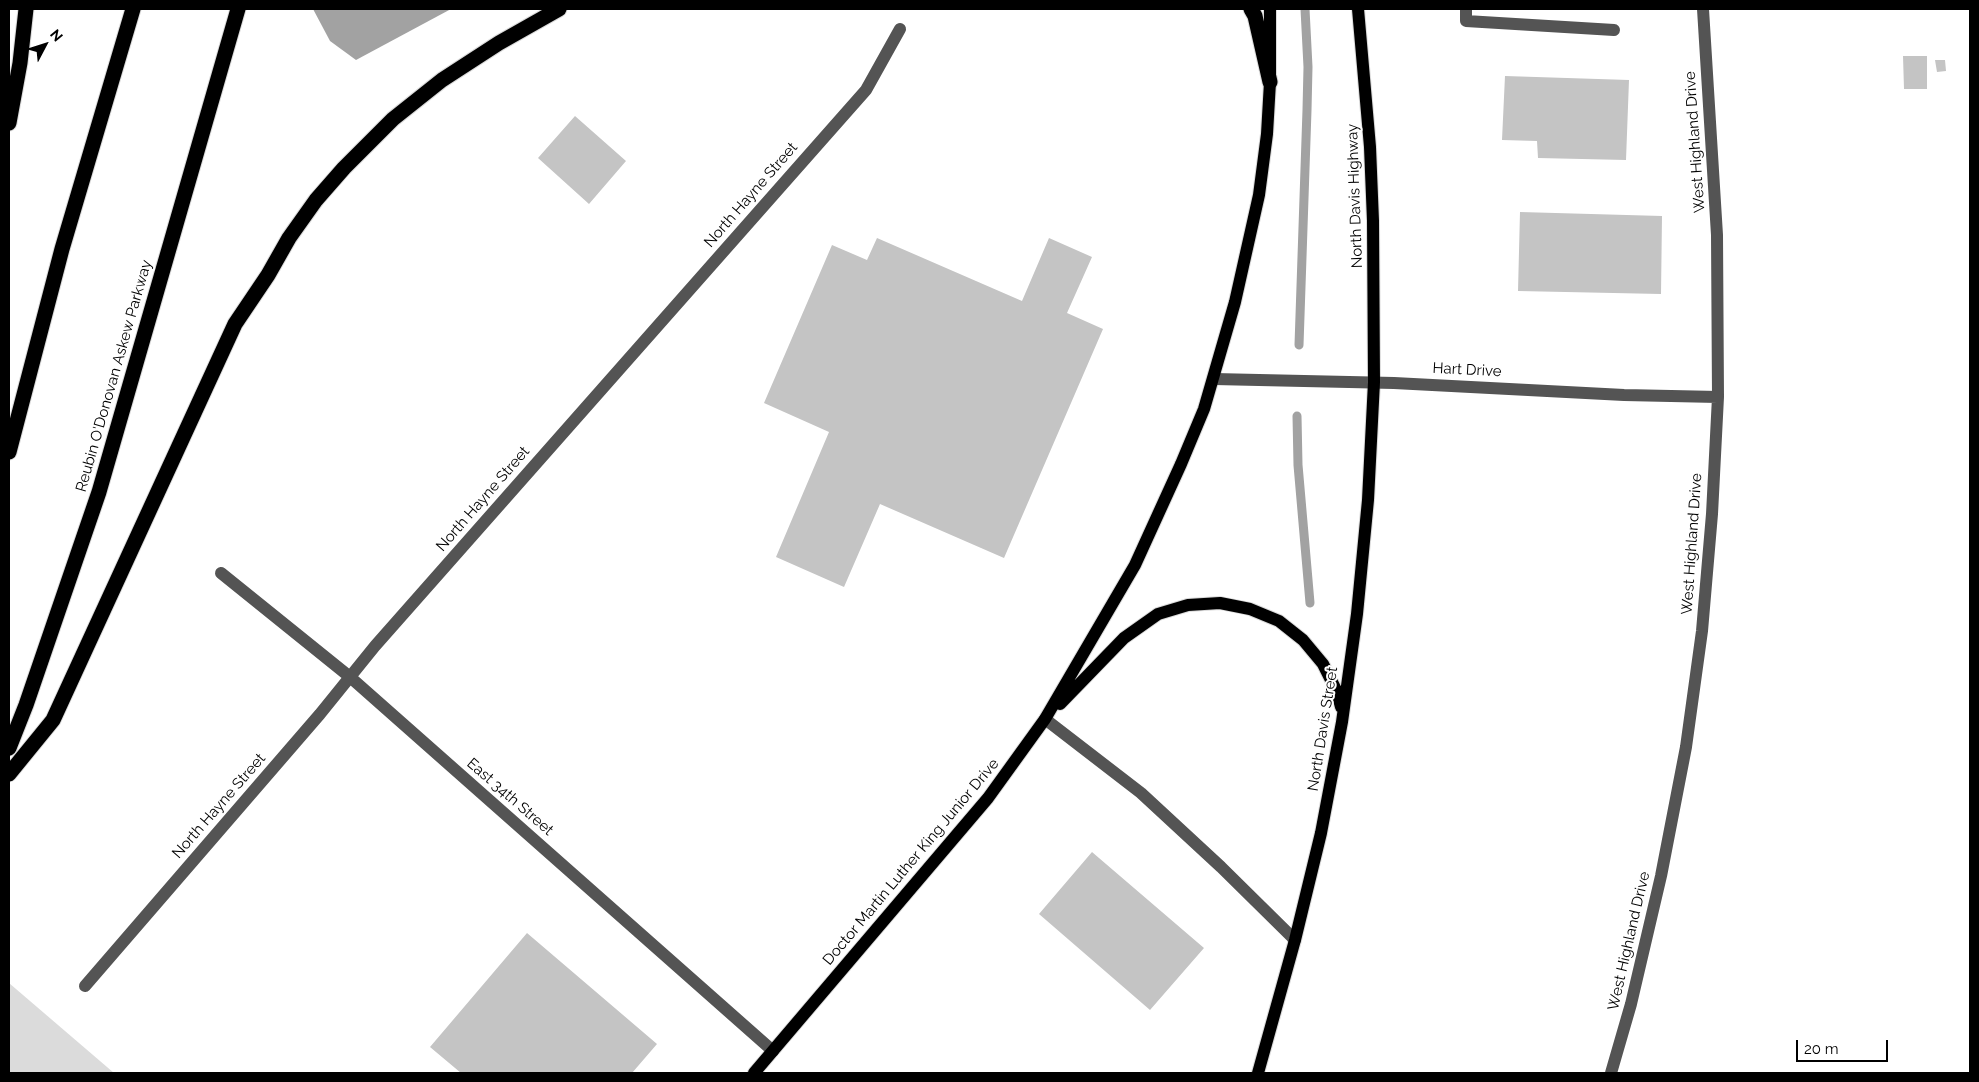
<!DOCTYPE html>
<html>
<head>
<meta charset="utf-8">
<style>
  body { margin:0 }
  #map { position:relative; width:1979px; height:1082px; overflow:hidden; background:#fff; font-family:Raleway,sans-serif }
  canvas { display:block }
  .frame { position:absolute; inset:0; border:10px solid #000; pointer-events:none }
  .north { position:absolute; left:20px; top:20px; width:50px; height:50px; -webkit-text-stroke:4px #fff; paint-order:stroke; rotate:50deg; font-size:14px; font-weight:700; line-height:20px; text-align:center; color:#000 }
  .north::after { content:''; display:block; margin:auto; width:18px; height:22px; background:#000; clip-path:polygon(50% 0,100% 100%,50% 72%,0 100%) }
  .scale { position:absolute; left:1796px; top:1040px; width:92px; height:22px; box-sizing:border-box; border:2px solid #000; border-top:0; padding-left:6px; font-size:15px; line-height:18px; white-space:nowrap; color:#000; -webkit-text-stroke:4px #fff; paint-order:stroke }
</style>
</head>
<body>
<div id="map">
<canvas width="1979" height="1082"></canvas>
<div class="frame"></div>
<div class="north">N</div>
<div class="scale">20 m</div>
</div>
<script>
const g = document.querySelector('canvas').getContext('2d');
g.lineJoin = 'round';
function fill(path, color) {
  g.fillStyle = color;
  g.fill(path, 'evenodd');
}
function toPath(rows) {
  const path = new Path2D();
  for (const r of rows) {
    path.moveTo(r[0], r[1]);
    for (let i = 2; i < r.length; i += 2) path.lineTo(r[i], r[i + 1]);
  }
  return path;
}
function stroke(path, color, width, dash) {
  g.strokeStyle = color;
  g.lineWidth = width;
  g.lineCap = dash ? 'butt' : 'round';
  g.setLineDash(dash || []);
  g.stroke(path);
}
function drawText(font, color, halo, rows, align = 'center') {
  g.font = font + ' Raleway,sans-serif';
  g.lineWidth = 4;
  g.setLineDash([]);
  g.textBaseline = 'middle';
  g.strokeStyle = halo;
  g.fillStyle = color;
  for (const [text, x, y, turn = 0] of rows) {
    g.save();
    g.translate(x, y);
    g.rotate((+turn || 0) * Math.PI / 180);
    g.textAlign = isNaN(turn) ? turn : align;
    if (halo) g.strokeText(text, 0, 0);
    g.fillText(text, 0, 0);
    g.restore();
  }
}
fill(toPath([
  [9,983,114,1073,9,1073]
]), '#dbdbdb');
fill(toPath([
  [313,9,451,9,356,60,330,41]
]), '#a2a2a2');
stroke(toPath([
  [1299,345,1307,110,1308,67,1305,9],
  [1297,416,1298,465,1310,603]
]), '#a2a2a2', 9);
fill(toPath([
  [1903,56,1927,56,1927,89,1904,89],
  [1935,60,1945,60,1946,71,1937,72],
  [1505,76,1629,80,1626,160,1538,158,1537,141,1502,140],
  [575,116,626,161,589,204,538,158],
  [1520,212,1662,216,1661,294,1518,291],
  [877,238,1022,301,1049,238,1092,257,1067,313,1103,329,1004,558,880,504,844,587,776,557,829,432,764,403,832,245,867,260],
  [1092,852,1204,948,1150,1010,1039,914],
  [527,933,657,1044,632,1073,461,1073,430,1047]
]), '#c4c4c4');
const major = toPath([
  [1060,704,1124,638,1158,614,1188,605,1220,603,1250,609,1279,621,1303,640,1323,664,1337,692,1341,707],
  [754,1073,988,798,1045,719,1135,565,1181,464,1204,409,1235,302,1259,195,1267,134,1270,82,1270,9],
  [1258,1073,1295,940,1321,833,1342,722,1357,614,1368,500,1374,382,1373,221,1370,147,1358,9]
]);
const highway = toPath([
  [1251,9,1255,16,1270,82],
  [9,123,20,63,26,9],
  [9,452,62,249,133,9],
  [9,748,26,705,99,492,238,9],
  [9,774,53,720,235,324,268,275,289,238,316,200,344,168,393,119,442,80,499,43,559,9]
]);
stroke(major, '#dbdbdb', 14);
stroke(highway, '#dbdbdb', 17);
stroke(toPath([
  [1466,9,1466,21,1614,30],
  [1214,379,1394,383,1624,395,1718,397],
  [221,573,350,677,773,1051],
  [1045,719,1141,793,1221,867,1295,940],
  [85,986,320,714,375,646,866,90,900,29],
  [1611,1073,1631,1004,1661,876,1686,747,1702,631,1712,514,1718,397,1717,235,1703,9]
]), '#545454', 12);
stroke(major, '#000', 12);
stroke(highway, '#000', 15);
drawText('15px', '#000', '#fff', [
  ["West Highland Drive",1695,142,-94],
  ["North Hayne Street",751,195,-49],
  ["North Davis Highway",1355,196,-92],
  ["Hart Drive",1467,370,3],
  ["Reubin O'Donovan Askew Parkway",114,376,-74],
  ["North Hayne Street",483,499,-49],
  ["West Highland Drive",1692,544,-86],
  ["North Davis Street",1323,729,-81],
  ["East 34th Street",510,797,41],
  ["North Hayne Street",219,806,-49],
  ["Doctor Martin Luther King Junior Drive",911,862,-50],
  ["West Highland Drive",1629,941,-77]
]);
</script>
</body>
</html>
